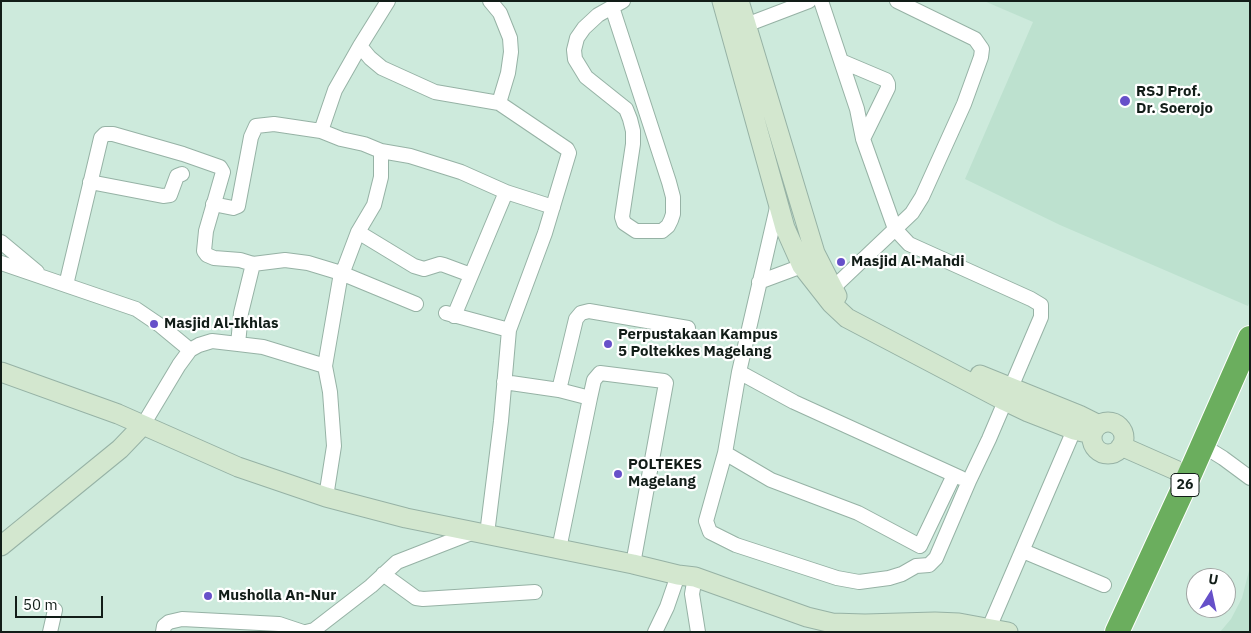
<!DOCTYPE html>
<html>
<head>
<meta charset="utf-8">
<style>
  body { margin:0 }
  #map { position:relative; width:1251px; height:633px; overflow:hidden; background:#cdeadc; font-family:"IBM Plex Sans",sans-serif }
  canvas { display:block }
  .frame { position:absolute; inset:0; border:2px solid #121d18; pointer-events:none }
  .north { position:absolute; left:1186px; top:568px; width:50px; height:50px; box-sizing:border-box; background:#fff; border:1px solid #a0a5a3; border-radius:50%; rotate:10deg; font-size:14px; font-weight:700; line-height:20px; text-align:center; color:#121d18 }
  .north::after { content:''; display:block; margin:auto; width:18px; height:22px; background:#6650c9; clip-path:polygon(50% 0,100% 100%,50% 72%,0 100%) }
  .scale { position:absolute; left:15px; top:596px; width:88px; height:22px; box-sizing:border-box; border:2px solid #121d18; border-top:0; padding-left:6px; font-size:15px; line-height:18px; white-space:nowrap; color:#121d18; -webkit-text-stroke:4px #fff; paint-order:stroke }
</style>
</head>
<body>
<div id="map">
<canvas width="1251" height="633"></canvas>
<div class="frame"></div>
<div class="north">U</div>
<div class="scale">50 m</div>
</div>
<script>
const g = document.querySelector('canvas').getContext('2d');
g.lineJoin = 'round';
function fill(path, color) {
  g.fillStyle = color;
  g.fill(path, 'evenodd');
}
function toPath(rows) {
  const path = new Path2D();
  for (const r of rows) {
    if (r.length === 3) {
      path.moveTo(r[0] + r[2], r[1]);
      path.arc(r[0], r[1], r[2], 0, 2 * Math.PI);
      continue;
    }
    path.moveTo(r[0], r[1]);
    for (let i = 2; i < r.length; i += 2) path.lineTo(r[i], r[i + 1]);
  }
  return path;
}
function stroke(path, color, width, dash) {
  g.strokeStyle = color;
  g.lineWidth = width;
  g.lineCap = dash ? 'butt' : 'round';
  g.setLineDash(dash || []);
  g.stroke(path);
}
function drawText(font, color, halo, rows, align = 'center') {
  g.font = font + ' "IBM Plex Sans",sans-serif';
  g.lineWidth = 4.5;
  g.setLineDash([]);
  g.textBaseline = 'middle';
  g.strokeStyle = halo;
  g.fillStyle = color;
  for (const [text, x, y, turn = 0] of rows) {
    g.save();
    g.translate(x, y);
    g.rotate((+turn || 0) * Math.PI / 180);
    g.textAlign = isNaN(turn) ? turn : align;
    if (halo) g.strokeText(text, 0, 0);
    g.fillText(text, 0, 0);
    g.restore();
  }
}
fill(toPath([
  [984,1,1250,1,1250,301,1248,306,1060,225,965,179,1033,22],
  [1250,567,1250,632,1220,632,1231,619,1242,598]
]), '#bde1cf');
const street = toPath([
  [388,1,360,46,370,58,382,68,435,92,499,103],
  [612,7,669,182,673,197,673,214,671,220,668,226,662,231,636,231,624,223,622,217,633,144,633,131,630,119,626,109,586,77,575,59,574,50,577,38,584,28,598,15,623,1],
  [746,25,809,1],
  [841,61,886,80,888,84,888,88,863,139],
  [381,151,410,156,461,172,506,192,553,207],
  [90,182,163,196,170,195,177,176,182,174],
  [778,203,739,372,725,453,706,521,710,532,736,545,837,578,859,582,889,578,902,574,916,566,929,565,936,558,969,481,989,439,1041,317,1041,305,1031,299,909,244,895,229,863,139,857,109,821,1],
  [213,204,233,208,238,206,251,137,256,126,274,124,321,131],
  [358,232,414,266,424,269,440,264,444,265,471,275],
  [1,242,37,272],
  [1,263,136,309,161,326,190,350,199,345,212,341,238,344,263,347,325,366],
  [253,264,285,260,308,263,341,273,416,304],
  [759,282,802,266],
  [66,285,101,138,105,134,113,134,183,154,220,167,223,172,206,231,204,251,207,255,214,258,240,260,253,264,241,313,238,344],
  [832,289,912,213,922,197,964,104,981,57,982,49,975,39,897,1],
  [446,313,509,330],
  [454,316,506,192],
  [739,372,794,402,961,478],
  [504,382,559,390,590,398,559,549],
  [559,390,576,319,581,313,589,311,688,328],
  [590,398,594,380,600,373,664,381,666,383,633,564],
  [143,425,179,365,190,350],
  [1202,445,1223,458,1250,478],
  [725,453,771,480,858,513,920,546,954,475],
  [326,497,334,446,330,392,325,366,341,273,344,269,358,232,374,205,381,177,381,151,364,144,341,139,321,131,335,90,360,46],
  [487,534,501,421,509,330,545,233,569,153,567,149,499,103,508,73,511,52,510,38,500,13,490,1],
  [1023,551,1104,585],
  [383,574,416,598,423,599,535,592],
  [695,577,692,594,698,632],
  [989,628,1074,430],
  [50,632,55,610],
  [163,632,164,626,169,622,182,619,279,624,303,632],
  [306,632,314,630,371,586,397,562,474,532],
  [655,632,667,607,678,575]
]);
const secondary = toPath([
  [722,1,785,228,802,266,831,303,847,318,1005,401,1028,412,1074,430,1092,434],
  [739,1,815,253,837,296],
  [1,372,118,414,238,467,326,497,406,518,633,564,678,575,695,577,807,617,832,623,865,624,935,622,959,623,1008,632],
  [980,375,1079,415,1099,425],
  [1108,438,16],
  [1121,446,1189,476],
  [1,546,120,449,143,425]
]);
const highway = toPath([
  [1117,632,1189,476,1250,338]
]);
stroke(street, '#96b2a5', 16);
stroke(secondary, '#96b2a5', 21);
stroke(highway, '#fff', 26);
stroke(street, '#fff', 14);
stroke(secondary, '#d3e7cf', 19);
stroke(highway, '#6bae5e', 24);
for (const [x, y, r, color] of [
  [1125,101,6,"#6650c9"],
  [841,262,5,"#6650c9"],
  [154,324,5,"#6650c9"],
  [608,344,5,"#6650c9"],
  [618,474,5,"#6650c9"],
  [208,596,5,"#6650c9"]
]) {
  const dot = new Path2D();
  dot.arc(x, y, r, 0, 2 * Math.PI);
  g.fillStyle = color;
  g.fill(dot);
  stroke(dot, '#fff', 2);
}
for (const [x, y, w] of [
  [1185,485,28]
]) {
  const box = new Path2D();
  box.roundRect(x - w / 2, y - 11.5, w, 23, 4);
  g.fillStyle = '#fff';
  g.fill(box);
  stroke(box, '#121d18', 1);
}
drawText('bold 14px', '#121d18', null, [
  ["26",1185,485]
]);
drawText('bold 15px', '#121d18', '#fff', [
  ["RSJ Prof.",1136,92],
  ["Dr. Soerojo",1136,109],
  ["Masjid Al-Mahdi",851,262],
  ["Masjid Al-Ikhlas",164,324],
  ["Perpustakaan Kampus",618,335],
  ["5 Poltekkes Magelang",618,352],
  ["POLTEKES",628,465],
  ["Magelang",628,482],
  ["Musholla An-Nur",218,596]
], 'left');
</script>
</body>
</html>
